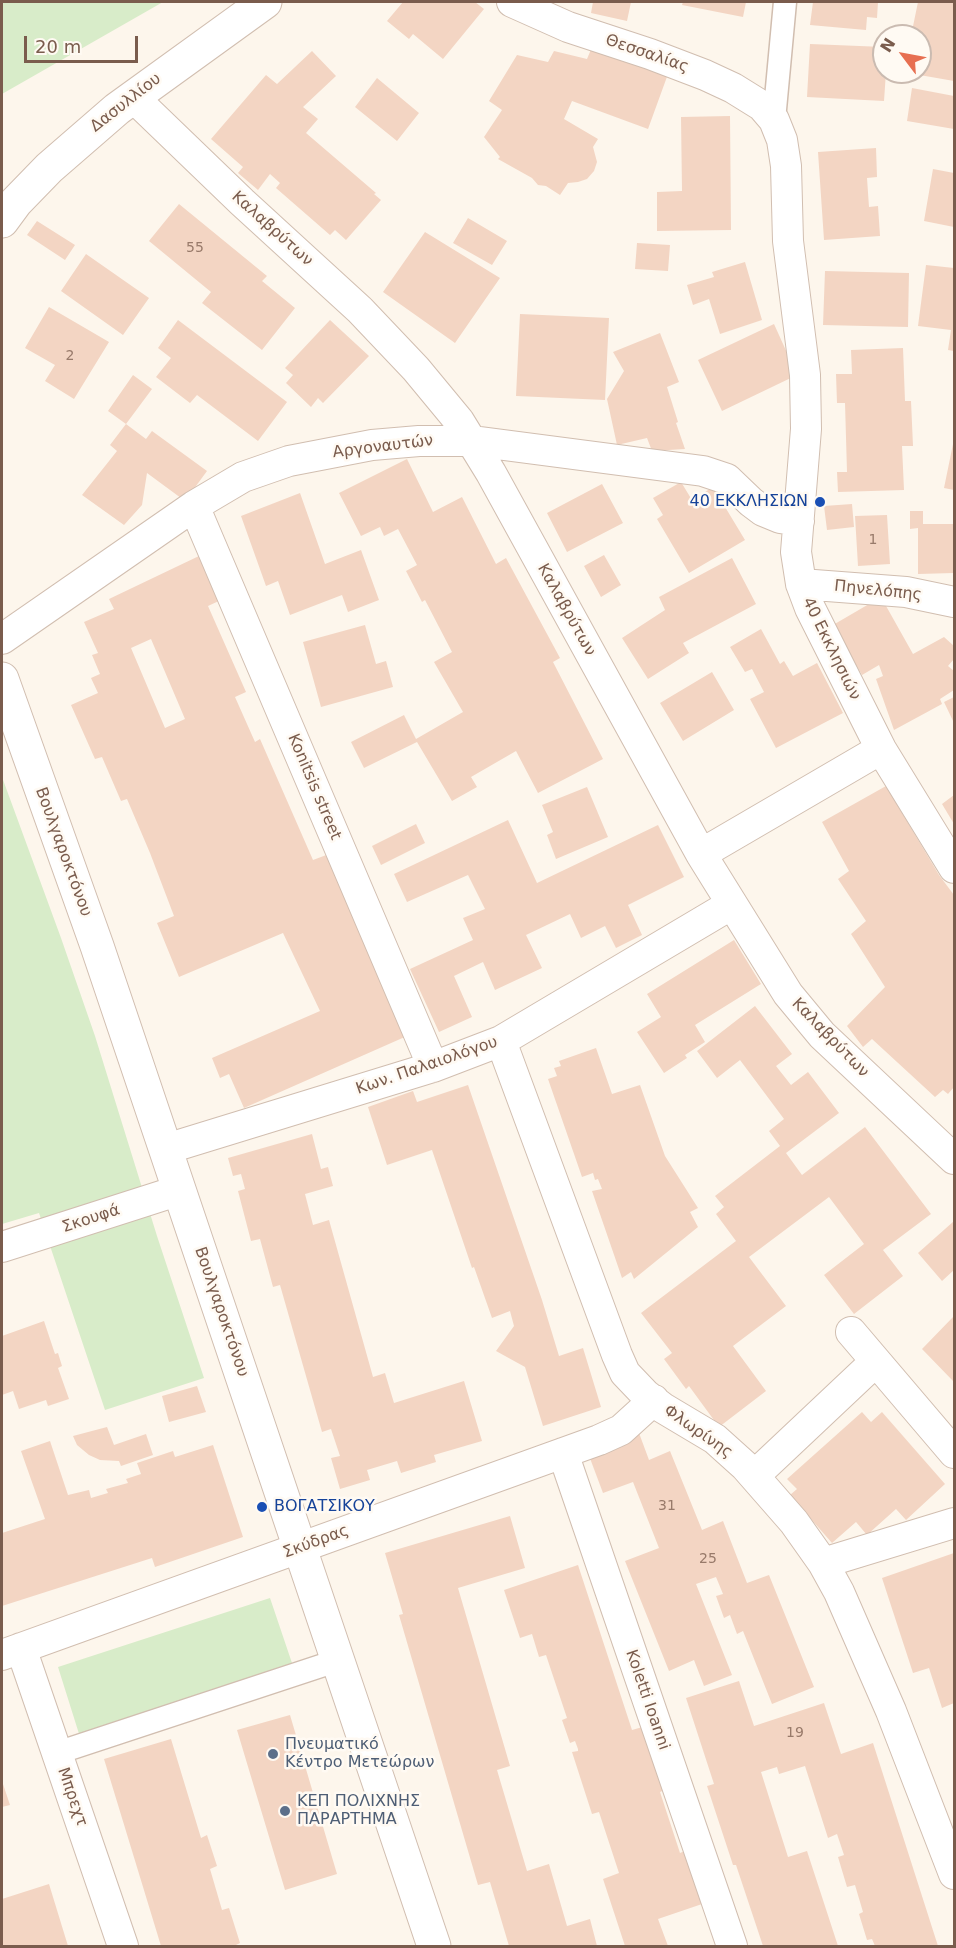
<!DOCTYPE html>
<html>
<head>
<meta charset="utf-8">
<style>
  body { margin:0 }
  #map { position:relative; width:956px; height:1948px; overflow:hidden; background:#fdf6ec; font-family:"DejaVu Sans",sans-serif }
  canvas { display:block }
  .frame { position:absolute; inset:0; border:3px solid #7a5c4d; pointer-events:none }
  .north { position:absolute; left:872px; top:24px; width:60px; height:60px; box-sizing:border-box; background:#fffaf3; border:2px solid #cabbb1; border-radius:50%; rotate:302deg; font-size:16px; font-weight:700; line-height:24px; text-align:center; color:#7a5c4d }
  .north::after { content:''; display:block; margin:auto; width:21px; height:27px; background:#e76f51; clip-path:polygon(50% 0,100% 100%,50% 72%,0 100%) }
  .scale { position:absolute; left:24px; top:36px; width:114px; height:27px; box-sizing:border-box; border:3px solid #7a5c4d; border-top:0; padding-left:8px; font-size:18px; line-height:21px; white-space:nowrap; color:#7a5c4d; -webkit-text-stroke:4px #fffaf3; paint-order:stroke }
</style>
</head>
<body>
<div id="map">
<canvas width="956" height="1948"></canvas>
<div class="frame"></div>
<div class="north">N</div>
<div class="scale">20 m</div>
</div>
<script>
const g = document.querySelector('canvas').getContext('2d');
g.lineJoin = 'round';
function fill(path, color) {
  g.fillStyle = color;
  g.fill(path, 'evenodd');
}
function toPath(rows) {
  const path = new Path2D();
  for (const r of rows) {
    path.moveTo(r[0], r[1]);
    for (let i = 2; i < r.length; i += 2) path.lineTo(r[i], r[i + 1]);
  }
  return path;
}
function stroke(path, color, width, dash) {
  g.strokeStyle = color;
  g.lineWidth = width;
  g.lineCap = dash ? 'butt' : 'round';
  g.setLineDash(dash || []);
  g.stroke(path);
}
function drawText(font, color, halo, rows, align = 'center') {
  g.font = font + ' "DejaVu Sans",sans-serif';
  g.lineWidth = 5;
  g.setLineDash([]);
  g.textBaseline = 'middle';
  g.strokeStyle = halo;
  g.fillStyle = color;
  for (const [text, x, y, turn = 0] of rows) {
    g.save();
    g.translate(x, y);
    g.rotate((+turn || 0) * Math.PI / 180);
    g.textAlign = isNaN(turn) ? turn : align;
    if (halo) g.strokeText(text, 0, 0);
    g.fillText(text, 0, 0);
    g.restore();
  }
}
fill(toPath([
  [2,2,163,2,2,94],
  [2,777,61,938,95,1036,157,1236,204,1378,105,1410,39,1213,2,1224],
  [270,1598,293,1666,80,1737,58,1667]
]), '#d8ecc9');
fill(toPath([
  [403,2,475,2,484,9,443,59,413,34,409,39,387,21],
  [593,2,631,2,627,21,591,13],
  [683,2,746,2,743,17,682,5],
  [813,2,878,2,877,18,867,17,866,30,810,25],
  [918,2,954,2,954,81,908,73,920,72,920,36,911,36],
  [810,44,884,47,884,72,886,72,884,101,807,97],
  [592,47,668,74,648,129,572,101,564,119,598,139,593,147,597,162,594,171,587,179,578,182,568,183,560,195,546,186,538,185,532,178,498,159,500,157,484,137,502,110,489,101,517,55,548,62,554,51,587,59],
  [312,51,336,76,303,107,318,119,306,133,376,193,374,194,381,200,346,240,335,230,330,235,276,188,280,183,270,174,258,190,238,173,243,167,211,139,266,75,277,84],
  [377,78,419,113,397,141,355,107],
  [912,88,954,96,954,129,907,121],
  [730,116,731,230,657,231,657,192,682,191,681,117],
  [876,148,877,177,867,178,869,207,878,206,880,236,824,240,818,152],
  [933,169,954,173,954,227,924,221],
  [179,204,267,276,262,281,295,308,262,350,202,303,211,292,149,241],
  [468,218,507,241,492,265,453,243],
  [37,221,75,245,65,260,27,235],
  [425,232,500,278,455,343,383,292],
  [637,243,670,245,668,271,635,269],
  [86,254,149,298,123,335,61,291],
  [745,262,762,320,720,334,709,299,693,305,687,285,714,277,712,272],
  [926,265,954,268,954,351,948,350,951,330,918,326],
  [825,271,909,273,908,327,823,325],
  [49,307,109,342,74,399,45,381,55,365,25,348],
  [520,314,609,318,605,400,516,396],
  [178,320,287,402,258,441,197,395,190,403,156,377,171,358,158,348],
  [330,320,369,356,323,403,318,398,311,407,286,383,293,375,285,368],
  [774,324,797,375,722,411,698,360],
  [660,333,679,382,667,387,678,422,676,423,685,449,652,451,647,438,617,445,607,399,624,371,613,352],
  [903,348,905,401,911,401,913,446,902,446,904,490,838,492,837,472,847,472,845,403,837,403,836,374,852,374,851,350],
  [133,375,152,389,126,424,108,411],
  [126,424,146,439,152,431,207,471,185,501,147,473,142,505,124,525,82,495,117,451,110,445],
  [953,444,954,444,954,490,944,488],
  [407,459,433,512,462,497,496,564,506,558,560,658,553,662,603,759,538,793,516,751,471,777,477,787,452,801,417,742,364,768,351,742,404,715,416,739,463,712,434,662,452,652,425,600,422,602,406,571,417,565,398,529,384,536,380,527,361,536,339,493],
  [681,482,692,500,713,487,745,540,689,573,657,519,663,515,653,498],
  [602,484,623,523,567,552,547,513],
  [300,493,325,564,361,550,379,600,348,612,342,595,290,615,278,581,266,586,241,516],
  [852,504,854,527,827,530,824,506],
  [910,511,923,511,923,524,954,524,954,573,918,574,918,528,910,529],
  [887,515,890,564,858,566,855,516],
  [604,555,621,585,601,597,584,566],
  [199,556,221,600,208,606,246,692,235,697,255,742,260,739,313,860,329,854,407,1036,244,1108,229,1074,220,1078,212,1058,320,1011,283,933,179,977,157,923,174,916,150,853,127,799,121,801,102,757,95,759,71,705,98,693,91,678,100,674,92,655,98,653,84,622,114,609,109,599],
  [151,639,185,719,165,728,131,648],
  [732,558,756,604,683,643,689,653,648,679,622,638,665,610,659,597],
  [881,597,913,654,944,637,954,646,954,659,948,666,954,671,954,690,940,699,942,704,894,730,876,679,883,676,879,665,862,675,833,625],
  [365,625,376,664,386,661,393,687,321,707,303,642],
  [761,629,780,664,784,661,793,676,817,663,843,713,776,748,750,699,764,692,752,669,745,672,730,647],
  [712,672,734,710,683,741,660,703],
  [954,697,954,723,944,702],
  [886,786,939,875,954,895,954,1087,948,1094,943,1090,935,1097,872,1039,863,1047,847,1026,885,987,851,934,866,921,838,879,849,871,822,822],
  [587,787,608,837,556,859,547,835,553,832,542,805],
  [954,795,954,824,942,804],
  [508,820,537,883,658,825,684,877,628,905,642,935,616,948,605,926,581,938,570,914,526,935,542,968,495,990,483,962,454,976,472,1017,439,1032,410,969,473,940,463,918,485,909,468,875,407,902,394,874],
  [416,824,425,843,381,865,372,846],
  [734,940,761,984,695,1025,705,1042,685,1055,687,1058,664,1073,637,1032,661,1017,647,994],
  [755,1006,792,1054,776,1066,791,1085,808,1072,839,1113,786,1153,802,1175,865,1127,931,1214,883,1250,903,1276,854,1314,824,1275,864,1244,829,1197,749,1257,786,1306,733,1346,766,1391,719,1427,689,1386,686,1389,664,1359,672,1353,641,1313,736,1241,716,1214,724,1207,715,1196,780,1146,769,1131,784,1119,740,1060,717,1078,697,1051],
  [596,1048,612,1094,640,1085,665,1156,698,1208,690,1212,698,1227,634,1279,631,1272,622,1278,592,1191,602,1189,598,1179,595,1180,593,1173,582,1177,548,1079,557,1076,554,1068,561,1066,559,1061],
  [468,1085,542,1300,559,1356,583,1348,601,1407,543,1426,525,1367,496,1351,514,1326,510,1311,492,1318,474,1267,472,1268,432,1150,387,1165,368,1107,413,1091,417,1102],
  [312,1134,321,1169,328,1167,333,1186,305,1194,313,1225,329,1220,373,1377,385,1373,394,1403,464,1381,482,1441,434,1455,436,1462,401,1473,397,1461,367,1470,370,1480,340,1489,331,1458,340,1456,331,1429,322,1432,280,1285,273,1287,260,1239,251,1241,238,1191,245,1189,241,1174,233,1176,228,1158],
  [954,1221,954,1270,942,1281,918,1253],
  [954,1316,954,1382,922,1349],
  [44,1321,55,1354,58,1353,62,1366,58,1368,69,1399,48,1406,46,1400,19,1409,13,1391,2,1395,2,1336],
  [197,1386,206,1412,169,1422,162,1396],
  [862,1412,871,1422,882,1412,945,1484,906,1520,896,1509,867,1535,856,1522,832,1543,790,1495,797,1489,787,1479],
  [107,1427,114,1445,146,1434,153,1455,121,1466,119,1461,100,1460,89,1455,77,1445,73,1436],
  [639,1433,649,1460,670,1451,702,1530,723,1521,747,1583,769,1575,814,1687,772,1704,743,1631,737,1634,730,1615,724,1618,716,1596,723,1594,716,1577,696,1584,732,1675,704,1686,694,1660,669,1671,625,1561,659,1548,633,1482,603,1493,588,1453],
  [50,1441,68,1495,89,1490,91,1498,108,1493,106,1489,128,1483,126,1479,141,1474,137,1463,173,1451,175,1457,213,1445,243,1537,155,1567,152,1558,2,1606,2,1533,45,1519,21,1451],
  [510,1516,525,1568,458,1588,510,1766,497,1770,527,1871,549,1864,567,1926,590,1919,597,1946,509,1946,490,1882,478,1885,399,1615,403,1614,385,1553],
  [954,1553,954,1703,942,1708,929,1668,913,1673,882,1578],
  [578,1565,632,1730,646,1726,667,1789,660,1792,680,1853,687,1850,705,1903,658,1919,668,1946,625,1946,603,1879,619,1873,599,1812,592,1814,572,1752,578,1751,578,1749,575,1741,570,1743,562,1720,567,1718,546,1655,539,1657,532,1634,520,1638,504,1590],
  [739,1681,754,1726,824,1703,841,1754,873,1743,938,1946,875,1946,872,1939,867,1940,859,1914,863,1912,855,1885,847,1887,838,1857,844,1855,837,1834,828,1838,805,1766,779,1774,777,1767,761,1772,788,1857,807,1851,838,1946,763,1946,736,1865,733,1865,707,1786,714,1784,686,1698],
  [290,1715,337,1874,285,1890,237,1730],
  [171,1739,201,1838,207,1835,217,1866,210,1869,222,1910,229,1908,240,1943,234,1946,161,1946,104,1759],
  [2,1781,10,1805,2,1807],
  [49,1884,68,1946,2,1946,2,1899]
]), '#f3d5c3');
const pedestrian = toPath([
  [774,120,785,2],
  [57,1753,339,1660]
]);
const minor = toPath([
  [512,2,568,27,650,54,705,75,733,88,762,106,774,120,782,140,786,166,788,241,805,375,806,429,796,552,801,584,810,608,881,749,954,868],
  [133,97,242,202,360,310,416,369,459,421,491,473,701,854,788,994,822,1035,954,1159],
  [194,506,433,1067],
  [801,584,906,592,954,602],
  [2,639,194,506,243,477,289,461,372,445,419,441,473,441,703,471,727,479,751,502,763,511,780,518,799,521],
  [701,854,881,749],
  [501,1041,617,1355,625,1373,646,1395,663,1408,715,1439,745,1466,794,1522,823,1563,839,1592,891,1711,954,1874],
  [166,1149,433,1067,501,1041,732,904],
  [2,1247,180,1190],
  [851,1332,954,1453],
  [563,1453,732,1946],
  [754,1476,875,1362],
  [823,1563,954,1523],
  [21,1648,123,1946],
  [2,1655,599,1440,621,1430,654,1400]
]);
const tertiary = toPath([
  [2,221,16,202,49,168,117,109,265,2],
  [2,679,97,946,434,1946]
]);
stroke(pedestrian, '#d1beb0', 25);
stroke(minor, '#d1beb0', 32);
stroke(tertiary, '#d1beb0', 35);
stroke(pedestrian, '#fff', 22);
stroke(minor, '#fff', 30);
stroke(tertiary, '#fff', 33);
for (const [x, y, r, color] of [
  [820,502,6,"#1a4fb4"],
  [262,1507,6,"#1a4fb4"],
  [273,1754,6,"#5c6f8a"],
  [285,1811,6,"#5c6f8a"]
]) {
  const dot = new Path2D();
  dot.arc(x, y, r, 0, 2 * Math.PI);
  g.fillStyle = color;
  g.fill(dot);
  stroke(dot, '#fffaf3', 2);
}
drawText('14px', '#987a6a', null, [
  ["55",195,248],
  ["2",70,356],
  ["1",873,540],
  ["31",667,1506],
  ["25",708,1559],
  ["19",795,1733]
]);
drawText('16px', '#7a5c4d', '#fffaf3', [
  ["Θεσσαλίας",647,54,19],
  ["Δασυλλίου",126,103,-38],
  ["Καλαβρύτων",272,229,42],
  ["Αργοναυτών",383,447,-7],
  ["Πηνελόπης",878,591,6],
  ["Καλαβρύτων",566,610,61],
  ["40 Εκκλησιών",831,649,64],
  ["Konitsis street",314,787,67],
  ["Βουλγαροκτόνου",63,852,70],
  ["Καλαβρύτων",830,1038,46],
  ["Κων. Παλαιολόγου",427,1066,-19],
  ["Σκουφά",91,1219,-18],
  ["Βουλγαροκτόνου",221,1312,71],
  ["Φλωρίνης",698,1432,35],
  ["Σκύδρας",316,1542,-20],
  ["Koletti Ioanni",647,1700,71],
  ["Μπρεχτ",72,1797,71]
]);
drawText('16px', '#164399', '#fffaf3', [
  ["40 ΕΚΚΛΗΣΙΩΝ",808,502],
  ["ΒΟΓΑΤΣΙΚΟΥ",274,1507,"left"]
], 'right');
drawText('16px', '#4e5e75', '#fffaf3', [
  ["Πνευματικό",285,1745],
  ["Κέντρο Μετεώρων",285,1763],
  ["ΚΕΠ ΠΟΛΙΧΝΗΣ",297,1802],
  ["ΠΑΡΑΡΤΗΜΑ",297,1820]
], 'left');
</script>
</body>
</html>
